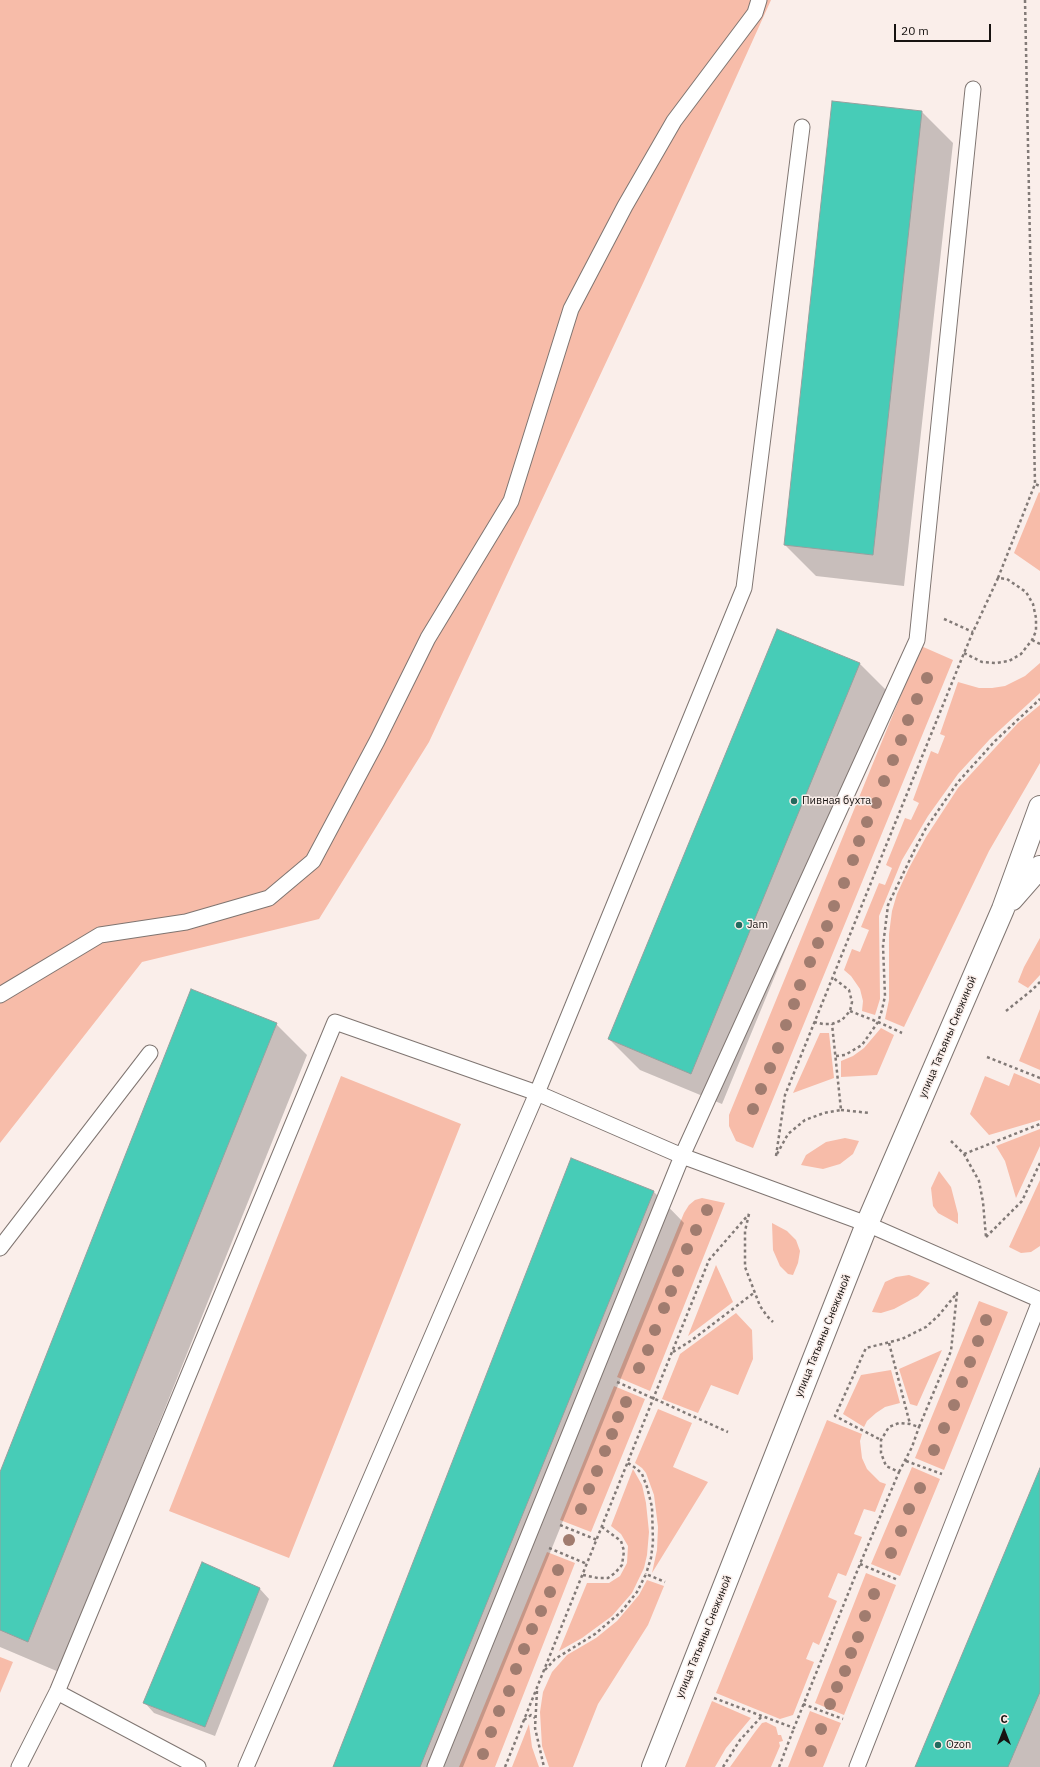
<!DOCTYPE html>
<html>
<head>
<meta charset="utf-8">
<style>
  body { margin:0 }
  #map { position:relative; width:1040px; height:1767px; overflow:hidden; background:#faeeea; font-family:"IBM Plex Sans",sans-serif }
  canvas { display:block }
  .north { position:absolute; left:984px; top:1711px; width:40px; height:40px; -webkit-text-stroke:3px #faeeea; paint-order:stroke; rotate:0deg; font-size:11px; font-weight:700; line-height:16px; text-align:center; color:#171311 }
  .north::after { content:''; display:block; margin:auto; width:14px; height:18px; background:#171311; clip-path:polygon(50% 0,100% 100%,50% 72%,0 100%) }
  .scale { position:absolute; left:894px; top:24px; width:97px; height:18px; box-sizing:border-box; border:2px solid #171311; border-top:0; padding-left:5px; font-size:12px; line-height:14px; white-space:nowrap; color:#171311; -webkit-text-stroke:3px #faeeea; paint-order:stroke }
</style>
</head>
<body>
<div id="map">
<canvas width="1040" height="1767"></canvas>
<div class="north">С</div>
<div class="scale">20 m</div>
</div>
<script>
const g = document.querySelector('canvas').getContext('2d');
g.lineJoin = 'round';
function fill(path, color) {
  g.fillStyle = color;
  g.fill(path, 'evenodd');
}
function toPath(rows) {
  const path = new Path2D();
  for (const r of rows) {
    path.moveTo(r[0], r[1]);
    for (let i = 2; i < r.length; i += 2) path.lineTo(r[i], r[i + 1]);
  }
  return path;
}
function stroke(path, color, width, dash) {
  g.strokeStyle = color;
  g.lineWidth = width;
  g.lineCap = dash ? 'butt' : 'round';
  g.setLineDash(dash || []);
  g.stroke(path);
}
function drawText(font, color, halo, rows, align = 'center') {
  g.font = font + ' "IBM Plex Sans",sans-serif';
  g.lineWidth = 3;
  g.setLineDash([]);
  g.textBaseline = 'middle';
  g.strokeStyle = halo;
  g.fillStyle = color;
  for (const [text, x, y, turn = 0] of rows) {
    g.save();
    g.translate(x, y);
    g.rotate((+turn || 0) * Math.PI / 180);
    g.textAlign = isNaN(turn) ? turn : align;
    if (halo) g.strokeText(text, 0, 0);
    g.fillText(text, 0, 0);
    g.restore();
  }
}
fill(toPath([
  [0,0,771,0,644,281,429,742,319,919,142,962,0,1143],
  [1039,492,1040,493,1040,571,1014,553],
  [921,646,953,660,753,1148,736,1141,729,1126,729,1115],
  [1040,663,1040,693,990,739,958,774,928,816,902,860,879,916,880,999,875,1015,862,1011,863,1001,860,989,851,976,844,970,852,949,860,952,869,930,861,927,879,883,885,885,892,868,886,865,905,818,911,820,919,803,913,800,931,751,938,754,945,736,940,734,958,682,979,688,992,688,1005,686,1025,676],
  [1040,705,1040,763,989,851,904,1027,885,1019,889,1000,889,934,892,911,897,894,909,868,926,837,958,788,1018,723],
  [1040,938,1040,975,1028,988,1018,982,1024,967],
  [1040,1009,1040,1070,1019,1061],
  [881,1028,894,1035,877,1075,841,1077,841,1061,853,1056,864,1048],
  [820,1033,829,1033,834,1078,793,1093],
  [1014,1073,1040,1084,1040,1120,989,1135,970,1114,985,1076,1009,1086],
  [341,1076,461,1124,289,1558,169,1511],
  [1040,1129,1040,1146,1016,1198,1005,1161,996,1146],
  [845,1138,859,1141,853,1154,840,1164,823,1169,801,1165,806,1155,826,1142],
  [939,1171,951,1187,958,1214,958,1224,938,1213,933,1206,931,1188],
  [1040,1180,1040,1246,1031,1252,1021,1253,1009,1247],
  [702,1198,725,1203,650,1391,617,1377,684,1213,689,1205,695,1200],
  [772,1223,787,1231,796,1240,800,1251,798,1263,793,1275,788,1274,780,1266,773,1250],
  [716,1265,733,1302,688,1336],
  [909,1275,930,1283,918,1296,894,1309,881,1313,872,1312,885,1282,896,1277],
  [979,1301,1008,1312,944,1470,915,1458],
  [736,1313,752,1330,753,1359,738,1395,711,1385,698,1413,662,1399,680,1354],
  [942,1350,917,1406,910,1404,899,1369],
  [891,1370,900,1403,885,1407,876,1413,867,1421,864,1427,843,1414,861,1375],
  [614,1386,645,1399,591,1532,560,1520],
  [658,1409,692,1423,673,1467,708,1482,652,1573,657,1550,658,1527,654,1495,646,1473,642,1468,635,1463],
  [827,1420,862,1434,860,1441,862,1458,867,1469,880,1482,886,1484,875,1512,864,1509,854,1534,862,1537,846,1576,838,1573,828,1597,837,1601,819,1645,813,1642,806,1659,814,1662,793,1715,780,1719,716,1693],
  [912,1467,940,1479,900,1576,871,1564],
  [633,1469,642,1485,646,1503,649,1532,647,1555,644,1568,632,1593,612,1616,582,1638,559,1651,587,1583,609,1583,620,1576,627,1563,628,1546,621,1534,611,1526],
  [547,1552,575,1563,495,1767,459,1767],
  [866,1573,896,1585,844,1715,815,1703],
  [647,1580,664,1586,648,1625,598,1704,573,1767,549,1767,542,1746,540,1712,543,1692,552,1672,567,1655,596,1638,617,1621,639,1595],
  [0,1657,13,1662,0,1693],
  [712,1701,751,1718,726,1748,715,1767,685,1767],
  [810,1711,841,1723,823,1767,788,1767],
  [766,1722,776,1727,778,1735,781,1735,783,1741,779,1742,780,1746,771,1767,730,1767,755,1732,762,1723],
  [529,1724,532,1747,539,1767,512,1767]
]), '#f7bca9');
fill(toPath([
  [922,112,953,143,904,586,816,576,785,545],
  [777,630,860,664,891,695,722,1104,640,1070,609,1039],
  [276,1024,307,1055,59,1672,0,1647,0,1475],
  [572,1159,654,1192,684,1223,463,1767,334,1767],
  [1040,1471,1040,1767,916,1767],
  [202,1564,260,1589,269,1599,215,1736,154,1713,145,1703]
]), '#0003');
const building = toPath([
  [832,101,922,111,873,555,784,545,832,101],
  [777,629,860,663,691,1074,608,1039,777,629],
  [191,989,277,1023,28,1642,0,1630,0,1472,191,989],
  [571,1158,654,1191,420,1767,333,1767,571,1158],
  [1040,1468,1040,1692,1008,1767,915,1767,1040,1468],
  [202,1562,260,1588,205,1727,143,1703,202,1562]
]);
fill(building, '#47ccb7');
stroke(building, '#95a09e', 1);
const service = toPath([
  [802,127,744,588,537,1093,682,1156,867,1224,1040,1300],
  [0,995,100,935,186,922,269,898,313,861,377,741,428,638,511,501,571,309,625,206,674,121,755,13,759,0],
  [0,1248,150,1053],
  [57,1692,198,1767],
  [19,1767,57,1692,335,1022,537,1093,246,1767],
  [435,1767,682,1156,917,640,973,89],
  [857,1767,1040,1301]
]);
const tertiary = toPath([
  [1012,899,1040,867],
  [653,1767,867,1224,1003,909,1040,807]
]);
stroke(service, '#7f7571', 17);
stroke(tertiary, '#7f7571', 24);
stroke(toPath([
  [1025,0,1035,484],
  [998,578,1035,484,1040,486],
  [944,619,973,632],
  [1032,640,1040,644],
  [850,1011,878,1022,902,1033],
  [1006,1011,1032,990,1040,982],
  [814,1022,823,1024,832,1024,842,1020,850,1011,852,1002,849,990,832,977],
  [836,1056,845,1055,862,1045,878,1022,882,1010,885,996,883,946,888,905,916,847,926,828,958,782,995,741,1040,699],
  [987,1057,1040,1078],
  [841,1110,870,1113],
  [951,1141,964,1154,979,1181,983,1202,986,1237],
  [777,1154,788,1134,805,1120,824,1113,841,1110,832,1024],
  [964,1154,1040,1124],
  [776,1156,785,1095,964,653,973,632,998,578,1007,579,1026,592,1033,604,1036,618,1036,631,1032,640,1021,654,1009,661,996,663,982,662,964,653],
  [749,1214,745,1231,745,1267,760,1306,767,1316,773,1322],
  [986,1237,1022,1201,1040,1163],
  [889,1343,910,1424],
  [673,1352,692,1340,755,1292],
  [617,1382,728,1432],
  [906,1461,942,1474],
  [628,1463,637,1469,642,1474,647,1487,652,1507,653,1542,651,1558,646,1574],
  [899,1472,912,1447,919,1427],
  [560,1525,597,1540],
  [549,1548,587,1564],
  [860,1564,898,1580],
  [583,1575,598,1578,608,1578,615,1573,622,1565,624,1551,621,1541,602,1527],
  [545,1670,555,1659,595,1634,621,1612,637,1592,646,1574,665,1582],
  [537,1691,535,1728,544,1767],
  [714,1698,794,1728,860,1564,899,1472,886,1466,881,1453,881,1440,889,1427,899,1423,910,1424,919,1427,951,1351,957,1293,939,1315,926,1327,902,1339,866,1348,835,1416,881,1440],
  [803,1704,843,1719],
  [524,1720,531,1715,535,1718],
  [505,1767,709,1260,749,1214],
  [723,1767,740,1740,762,1716],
  [779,1767,794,1728]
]), '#827a77', 2.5, [3, 3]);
stroke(service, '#fff', 15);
stroke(tertiary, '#fff', 22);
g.fillStyle = '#a17c6f';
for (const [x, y] of [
  [927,678],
  [917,699],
  [908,720],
  [901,740],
  [893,760],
  [884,781],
  [876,803],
  [867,822],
  [859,841],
  [853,860],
  [844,883],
  [834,906],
  [827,926],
  [818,943],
  [810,962],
  [800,985],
  [794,1004],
  [786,1025],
  [778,1048],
  [770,1068],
  [761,1089],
  [753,1109],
  [707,1210],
  [696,1230],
  [687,1249],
  [678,1271],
  [671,1291],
  [664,1308],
  [986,1320],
  [655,1330],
  [978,1341],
  [648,1350],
  [970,1362],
  [639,1368],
  [962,1382],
  [626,1402],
  [954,1405],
  [618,1417],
  [944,1428],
  [612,1434],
  [934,1450],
  [605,1451],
  [597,1471],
  [920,1488],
  [589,1489],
  [581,1509],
  [909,1509],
  [901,1531],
  [569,1540],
  [891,1553],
  [558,1570],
  [550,1592],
  [874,1594],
  [541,1611],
  [865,1616],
  [532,1629],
  [858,1637],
  [524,1649],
  [851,1653],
  [516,1669],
  [845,1671],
  [837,1687],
  [509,1691],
  [830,1704],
  [499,1711],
  [821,1729],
  [491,1732],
  [811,1751],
  [483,1754]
]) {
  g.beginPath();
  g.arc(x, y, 6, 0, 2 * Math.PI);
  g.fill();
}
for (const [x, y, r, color] of [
  [794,801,4,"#236a5e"],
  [739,925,4,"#236a5e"],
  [938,1745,4,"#236a5e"]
]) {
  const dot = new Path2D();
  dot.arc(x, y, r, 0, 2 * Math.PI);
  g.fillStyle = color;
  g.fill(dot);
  stroke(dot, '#faeeea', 1.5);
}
drawText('11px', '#171311', '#faeeea', [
  ["Пивная бухта",802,801],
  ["Jam",747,925],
  ["Ozon",946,1745]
], 'left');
drawText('11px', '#171311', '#faeeea', [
  ["улица Татьяны Снежиной",948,1037,-67],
  ["улица Татьяны Снежиной",823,1336,-68],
  ["улица Татьяны Снежиной",704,1637,-68]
]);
</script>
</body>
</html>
